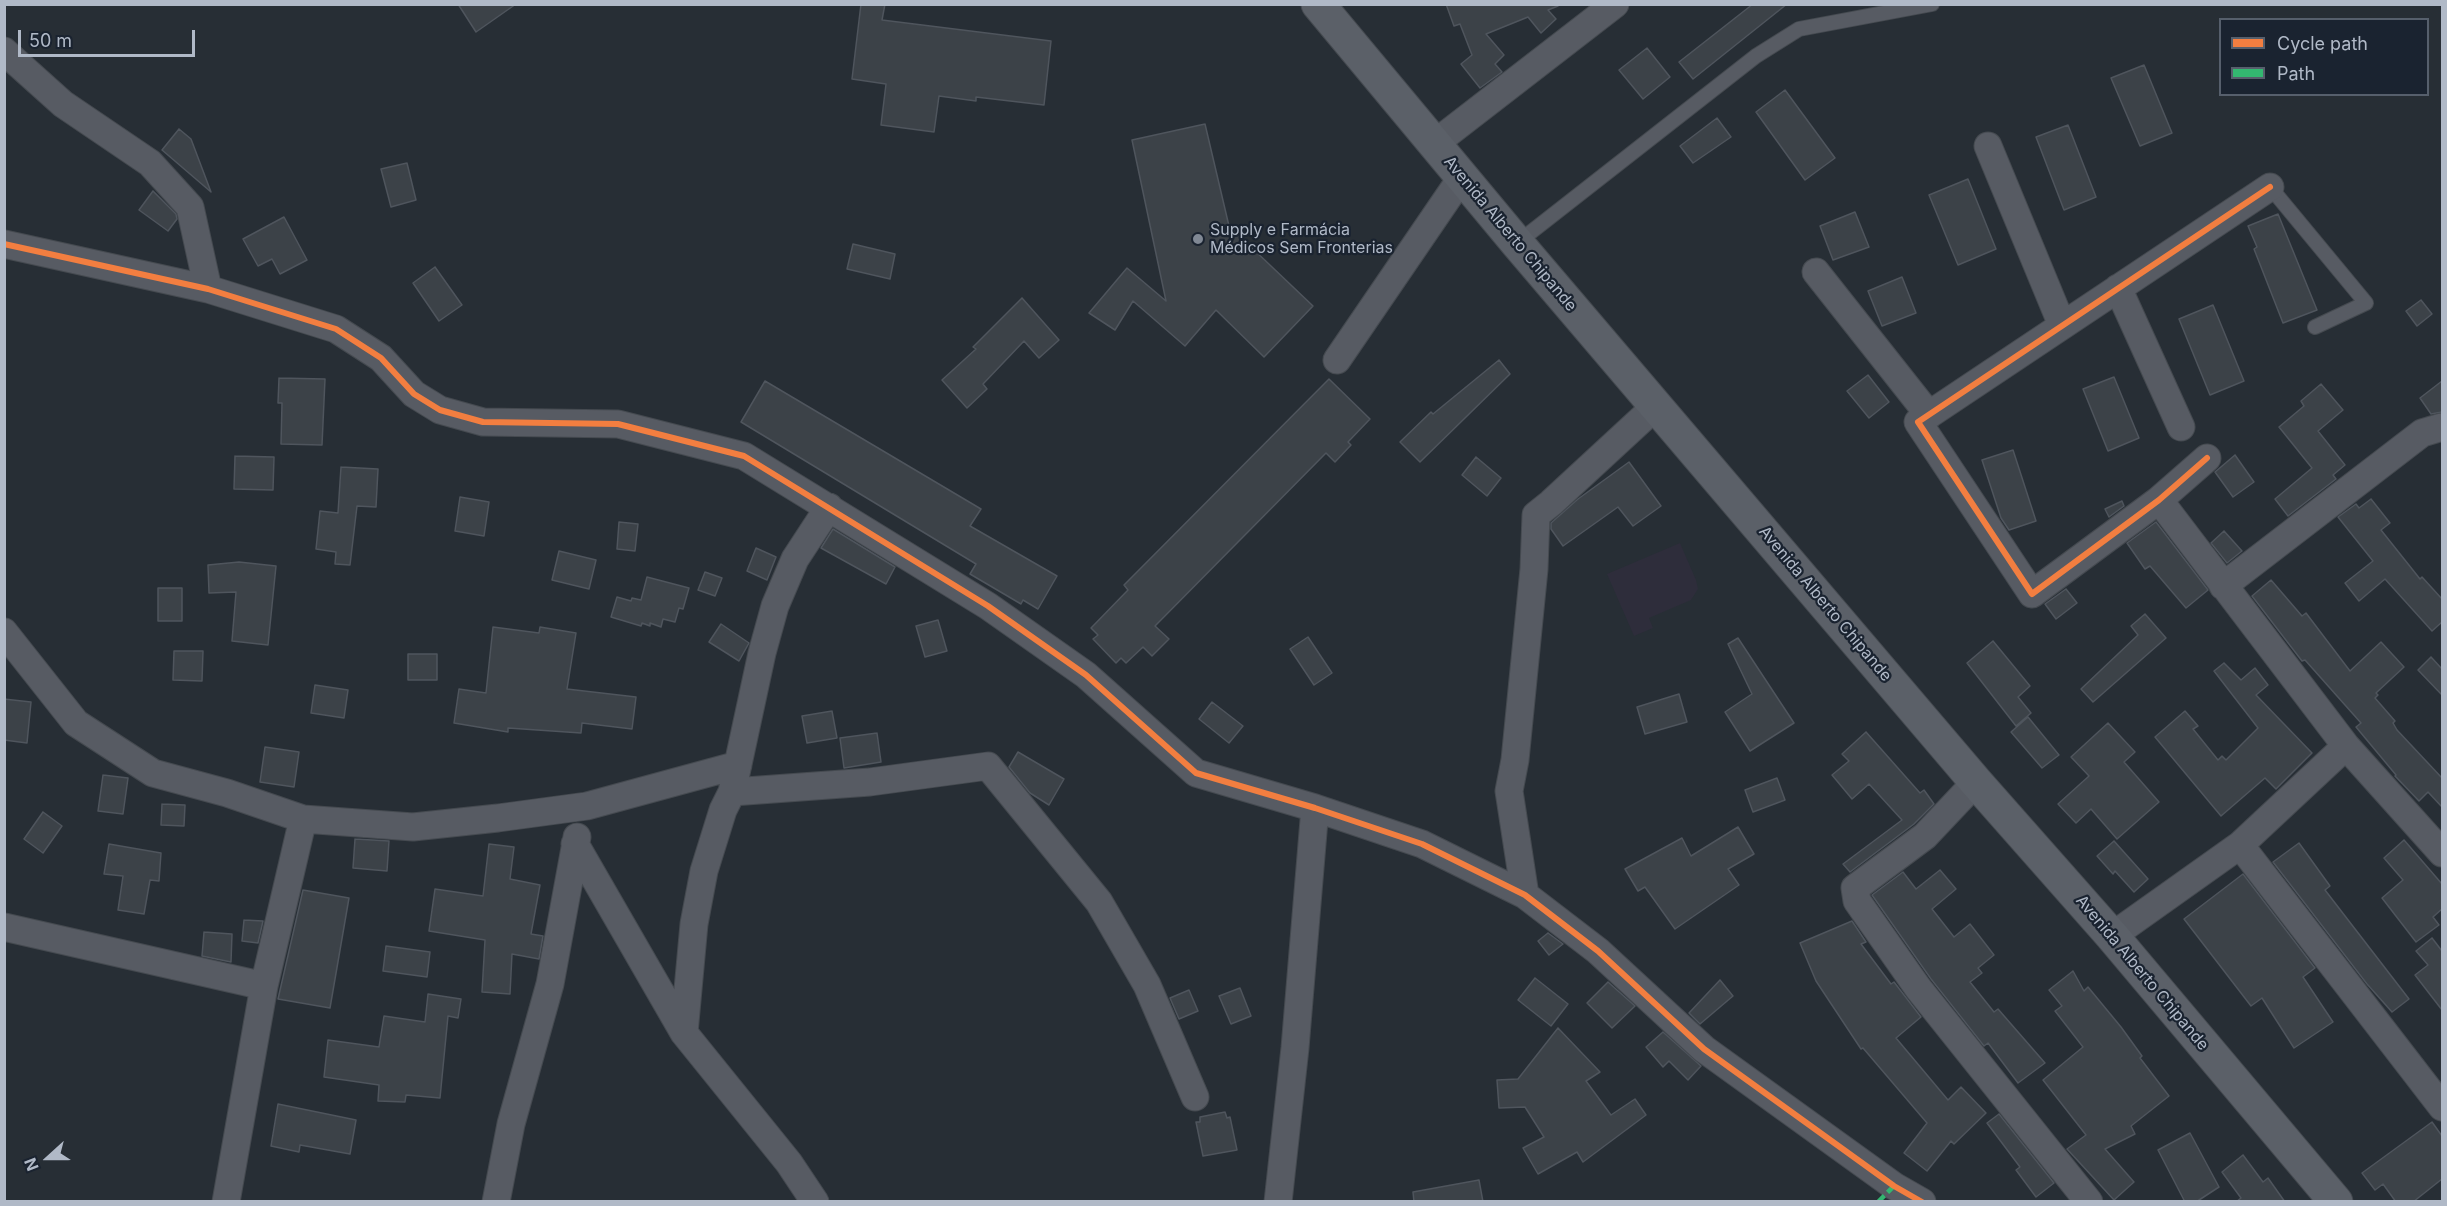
<!DOCTYPE html>
<html>
<head>
<meta charset="utf-8">
<style>
  body { margin:0 }
  #map { position:relative; width:2447px; height:1206px; overflow:hidden; background:#272e35; font-family:Inter,sans-serif }
  canvas { display:block }
  .frame { position:absolute; inset:0; border:6px solid #b0b9c7; pointer-events:none }
  .legend { position:absolute; left:2219px; top:18px; width:210px; height:78px; box-sizing:border-box; background:#1a2330; border:2px solid #565f6c; margin:0; padding:8px 10px; list-style:none; font-size:18px; color:#b0b9c7 }
  .legend li { display:flex; align-items:center; gap:12px; height:30px }
  .legend b { width:30px; border:2px solid #565f6c }
  .north { position:absolute; left:18px; top:1128px; width:60px; height:60px; -webkit-text-stroke:4px #1a2330; paint-order:stroke; rotate:249deg; font-size:16px; font-weight:700; line-height:24px; text-align:center; color:#b0b9c7 }
  .north::after { content:''; display:block; margin:auto; width:21px; height:27px; background:#b0b9c7; clip-path:polygon(50% 0,100% 100%,50% 72%,0 100%) }
  .scale { position:absolute; left:18px; top:30px; width:177px; height:27px; box-sizing:border-box; border:3px solid #b0b9c7; border-top:0; padding-left:8px; font-size:18px; line-height:21px; white-space:nowrap; color:#b0b9c7; -webkit-text-stroke:4px #1a2330; paint-order:stroke }
</style>
</head>
<body>
<div id="map">
<canvas width="2447" height="1206"></canvas>
<div class="frame"></div>
<ul class="legend">
<li><b style="height:8px;background:#f27e40"></b>Cycle path</li>
<li><b style="height:8px;background:#33b770"></b>Path</li>
</ul>
<div class="north">N</div>
<div class="scale">50 m</div>
</div>
<script>
const g = document.querySelector('canvas').getContext('2d');
g.lineJoin = 'round';
function fill(path, color) {
  g.fillStyle = color;
  g.fill(path, 'evenodd');
}
function toPath(rows) {
  const path = new Path2D();
  for (const r of rows) {
    path.moveTo(r[0], r[1]);
    for (let i = 2; i < r.length; i += 2) path.lineTo(r[i], r[i + 1]);
  }
  return path;
}
function stroke(path, color, width, dash) {
  g.strokeStyle = color;
  g.lineWidth = width;
  g.lineCap = dash ? 'butt' : 'round';
  g.setLineDash(dash || []);
  g.stroke(path);
}
function drawText(font, color, halo, rows, align = 'center') {
  g.font = font + ' Inter,sans-serif';
  g.lineWidth = 4.5;
  g.setLineDash([]);
  g.textBaseline = 'middle';
  g.strokeStyle = halo;
  g.fillStyle = color;
  for (const [text, x, y, turn = 0] of rows) {
    g.save();
    g.translate(x, y);
    g.rotate((+turn || 0) * Math.PI / 180);
    g.textAlign = isNaN(turn) ? turn : align;
    if (halo) g.strokeText(text, 0, 0);
    g.fillText(text, 0, 0);
    g.restore();
  }
}
fill(toPath([
  [1680,543,1696,580,1698,589,1691,600,1649,618,1653,628,1634,636,1607,574]
]), '#2e2d3b');
const building = toPath([
  [458,4,516,4,476,32,458,4],
  [861,4,885,4,882,20,1051,41,1044,105,976,97,976,101,939,96,934,132,881,125,886,84,852,79,861,4],
  [1446,4,1558,4,1558,6,1548,10,1556,19,1541,33,1528,17,1486,34,1504,55,1495,64,1502,72,1480,88,1461,64,1472,55,1460,24,1454,26,1446,4],
  [1753,4,1787,4,1693,79,1679,62,1753,4],
  [1647,48,1670,77,1643,99,1619,70,1647,48],
  [2144,65,2172,133,2140,146,2111,78,2144,65],
  [1785,90,1835,158,1805,180,1756,112,1785,90],
  [1717,118,1731,137,1693,163,1680,146,1717,118],
  [1205,124,1229,226,1313,306,1264,357,1216,310,1185,346,1133,301,1115,330,1089,313,1127,268,1166,301,1132,140,1205,124],
  [2068,125,2096,197,2064,210,2036,137,2068,125],
  [179,129,191,139,211,192,162,150,179,129],
  [407,163,416,200,391,207,381,169,407,163],
  [1968,179,1996,249,1958,265,1929,195,1968,179],
  [153,191,176,214,177,219,168,231,139,210,153,191],
  [1855,212,1869,247,1833,260,1820,226,1855,212],
  [2278,214,2317,310,2283,323,2254,249,2257,247,2248,226,2278,214],
  [284,217,307,260,280,274,272,259,258,266,243,239,284,217],
  [853,244,895,254,890,279,847,269,853,244],
  [435,267,462,305,439,321,413,283,435,267],
  [1902,277,1916,313,1882,326,1868,291,1902,277],
  [1022,298,1059,340,1039,358,1024,341,983,384,987,389,967,408,942,380,976,349,973,347,1022,298],
  [2421,300,2432,314,2417,326,2406,311,2421,300],
  [2213,305,2244,381,2210,395,2179,319,2213,305],
  [1499,360,1510,374,1420,462,1400,442,1431,412,1433,414,1499,360],
  [1868,375,1889,402,1869,418,1847,391,1868,375],
  [2114,377,2139,438,2108,451,2083,389,2114,377],
  [279,378,325,379,322,445,281,444,282,403,278,403,279,378],
  [1329,379,1370,419,1348,442,1351,445,1335,462,1326,453,1155,626,1169,639,1152,656,1143,647,1126,663,1121,658,1116,663,1093,639,1098,635,1091,628,1128,590,1124,585,1329,379],
  [765,381,981,509,970,526,1057,576,1038,609,1023,600,1021,604,970,574,976,564,741,422,765,381],
  [2442,381,2442,412,2431,414,2420,398,2442,381],
  [2321,384,2343,410,2318,431,2345,465,2333,475,2336,479,2288,516,2275,499,2312,468,2279,427,2304,406,2301,401,2321,384],
  [2013,450,2036,521,2009,530,2001,518,1982,460,2013,450],
  [2235,455,2254,482,2233,497,2215,472,2235,455],
  [235,456,274,457,273,490,234,489,235,456],
  [1476,457,1501,478,1487,496,1462,475,1476,457],
  [1629,462,1661,506,1633,526,1618,507,1563,546,1551,529,1551,523,1578,499,1629,462],
  [341,467,378,469,376,507,357,506,350,565,335,564,336,552,316,549,320,511,338,513,341,467],
  [460,497,489,502,484,536,455,531,460,497],
  [2371,499,2390,523,2381,530,2420,579,2422,577,2442,599,2442,622,2432,631,2385,579,2359,601,2345,583,2373,561,2338,517,2356,504,2359,508,2371,499],
  [2122,501,2124,506,2109,517,2105,509,2122,501],
  [619,522,638,524,635,551,617,549,619,522],
  [2156,522,2208,590,2186,608,2150,566,2145,569,2127,543,2156,522],
  [833,529,895,567,886,584,821,548,833,529],
  [2224,531,2242,551,2227,563,2211,543,2224,531],
  [756,548,776,557,767,580,747,571,756,548],
  [559,551,596,560,589,589,552,580,559,551],
  [239,562,276,566,268,645,232,641,236,592,209,593,208,565,239,562],
  [705,572,722,578,715,596,698,590,705,572],
  [647,577,689,588,683,609,679,608,675,622,663,619,661,627,650,623,650,626,642,623,641,626,611,617,617,597,631,601,632,598,641,600,647,577],
  [2271,580,2302,616,2306,613,2350,671,2381,642,2404,667,2376,693,2378,695,2375,698,2395,721,2393,723,2397,730,2442,778,2442,807,2428,792,2419,801,2395,776,2396,775,2356,727,2361,723,2305,660,2302,661,2252,596,2271,580],
  [158,588,182,588,182,621,158,621,158,588],
  [2066,589,2077,603,2056,619,2045,604,2066,589],
  [2145,614,2166,638,2093,702,2081,689,2138,635,2131,626,2145,614],
  [938,620,947,651,925,657,916,626,938,620],
  [721,624,749,643,739,661,709,642,721,624],
  [493,627,539,633,540,627,576,633,567,689,636,697,632,729,582,723,581,733,508,728,508,732,454,723,459,689,486,693,493,627],
  [1308,637,1332,673,1314,685,1290,649,1308,637],
  [1738,638,1794,723,1750,751,1725,712,1752,694,1728,644,1738,638],
  [1993,641,2030,686,2018,697,2031,713,2016,726,1967,663,1993,641],
  [174,651,203,651,202,681,173,680,174,651],
  [408,654,437,654,437,680,408,680,408,654],
  [2431,657,2442,669,2442,695,2418,670,2431,657],
  [2224,663,2241,680,2255,668,2268,685,2256,695,2312,753,2276,789,2265,778,2221,816,2155,737,2185,711,2198,726,2193,729,2218,760,2222,756,2226,760,2258,728,2214,671,2224,663],
  [315,685,348,690,344,718,311,713,315,685],
  [1679,694,1687,722,1645,734,1637,707,1679,694],
  [4,699,31,702,27,743,4,740,4,699],
  [1212,702,1243,726,1229,743,1199,719,1212,702],
  [832,711,837,738,807,743,802,716,832,711],
  [2028,717,2059,755,2042,768,2011,732,2028,717],
  [2108,723,2135,752,2124,762,2159,802,2117,839,2091,809,2076,823,2058,804,2089,776,2071,757,2108,723],
  [1866,732,1920,793,1924,790,1934,804,1914,824,1850,872,1843,864,1902,820,1869,784,1852,799,1832,775,1849,761,1842,754,1866,732],
  [877,733,881,762,844,768,840,738,877,733],
  [265,747,299,752,294,787,260,782,265,747],
  [1018,752,1064,779,1049,805,1030,793,1009,767,1018,752],
  [103,775,128,778,123,814,98,811,103,775],
  [1777,778,1785,800,1753,812,1745,790,1777,778],
  [162,804,185,805,184,826,161,825,162,804],
  [43,812,62,826,43,853,24,839,43,812],
  [1738,827,1754,854,1728,869,1739,885,1675,929,1645,887,1638,891,1625,869,1682,838,1691,856,1738,827],
  [355,839,389,841,387,871,353,868,355,839],
  [2404,840,2442,884,2442,909,2433,917,2439,925,2416,942,2382,898,2403,880,2384,858,2404,840],
  [2114,841,2148,879,2134,892,2115,871,2113,874,2097,856,2114,841],
  [2299,843,2330,886,2325,890,2409,999,2392,1012,2367,984,2273,862,2299,843],
  [109,844,161,853,159,881,150,880,144,914,118,910,123,876,104,874,109,844],
  [489,844,514,847,510,879,540,885,531,934,543,936,539,959,512,954,510,994,482,992,485,940,429,931,435,889,483,896,489,844],
  [1940,870,1956,889,1932,909,1954,937,1970,924,1994,955,1978,968,1982,973,1970,982,1994,1012,1998,1009,2045,1063,2018,1083,1988,1043,1984,1046,1931,979,1872,895,1903,872,1916,889,1940,870],
  [2243,874,2315,968,2303,977,2333,1022,2294,1048,2262,998,2251,1006,2184,919,2243,874],
  [303,890,349,898,330,1008,278,999,303,890],
  [244,920,263,921,258,943,242,941,244,920],
  [1852,921,1866,942,1861,944,1891,984,1894,982,1921,1017,1896,1038,1948,1100,1961,1087,1986,1113,1954,1144,1951,1141,1927,1171,1904,1153,1927,1123,1863,1048,1861,1049,1816,981,1800,943,1852,921],
  [204,932,232,934,231,962,202,956,204,932],
  [1548,933,1563,944,1549,955,1538,941,1548,933],
  [2432,938,2442,951,2442,1010,2415,975,2428,965,2416,951,2432,938],
  [386,946,430,952,427,977,383,971,386,946],
  [2073,971,2084,991,2088,987,2121,1027,2142,1056,2140,1058,2169,1096,2131,1126,2135,1134,2105,1149,2134,1182,2114,1200,2067,1149,2086,1135,2043,1080,2083,1047,2055,1011,2062,1006,2049,990,2073,971],
  [1535,978,1568,1004,1551,1026,1518,1000,1535,978],
  [1720,980,1733,996,1700,1024,1689,1013,1720,980],
  [1608,982,1635,1006,1612,1028,1587,1003,1608,982],
  [1240,988,1251,1016,1231,1024,1219,996,1240,988],
  [1189,990,1198,1011,1179,1019,1170,998,1189,990],
  [428,994,461,999,458,1018,448,1016,440,1098,406,1095,405,1102,378,1101,379,1085,324,1077,328,1040,379,1047,384,1016,425,1022,428,994],
  [1558,1028,1600,1072,1586,1081,1611,1115,1635,1099,1646,1115,1583,1162,1577,1152,1538,1174,1523,1148,1544,1137,1525,1107,1499,1108,1497,1080,1518,1079,1558,1028],
  [1663,1032,1701,1066,1688,1080,1669,1061,1663,1067,1646,1047,1663,1032],
  [278,1104,356,1120,350,1154,300,1145,299,1152,271,1146,278,1104],
  [1225,1112,1227,1118,1230,1117,1237,1150,1203,1156,1196,1122,1200,1122,1200,1117,1225,1112],
  [1999,1114,2054,1183,2036,1197,2016,1170,2020,1167,1987,1123,1999,1114],
  [2432,1122,2442,1136,2442,1179,2413,1202,2396,1202,2383,1184,2375,1190,2362,1173,2432,1122],
  [2190,1133,2219,1187,2196,1202,2185,1202,2158,1150,2190,1133],
  [2243,1155,2263,1182,2268,1178,2285,1202,2236,1202,2241,1198,2222,1172,2243,1155],
  [1479,1180,1483,1202,1414,1202,1413,1192,1479,1180]
]);
fill(building, '#3c4248');
stroke(building, '#4f555d', 1.5);
const lane = toPath([
  [2270,187,2366,303,2315,327],
  [1517,243,1756,56,1799,29,1932,4]
]);
const street = toPath([
  [4,51,63,104,150,163,190,207,208,289],
  [1434,144,1615,4],
  [1988,146,2062,325],
  [4,244,208,289,336,329,381,358,414,394,440,410,483,422,618,424,744,456,988,606,1086,675,1196,773,1315,808,1422,844,1525,895,1598,951,1704,1049,1894,1186,1922,1202],
  [1816,272,1929,415],
  [2118,288,2181,427],
  [1337,360,1462,177],
  [2207,458,2159,500,2032,594,1918,422,2270,187],
  [2159,500,2346,746,2442,853],
  [2223,586,2422,433,2442,427],
  [4,632,76,723,153,773,227,793,303,819,413,827,498,818,587,806,738,765],
  [1976,782,1925,836,1855,888,1857,901,1918,988,2089,1202],
  [732,792,870,782,988,766,1099,902,1147,985,1195,1097],
  [575,844,684,1033,789,1163,815,1202],
  [2240,845,2442,1107],
  [1525,895,1509,791,1515,760,1534,569,1536,515,1551,503,1656,406],
  [4,927,264,986],
  [2112,936,2240,845,2346,746],
  [684,1033,694,924,704,871,723,810,732,792,762,653,775,606,795,559,829,507],
  [226,1202,264,986,303,819],
  [496,1202,511,1124,550,984,577,837],
  [1278,1202,1295,1048,1315,808]
]);
const secondary = toPath([
  [1318,4,1517,243,1976,782,2112,936,2336,1202]
]);
stroke(lane, '#454a50', 16);
stroke(street, '#454a50', 29);
stroke(secondary, '#454a50', 35);
stroke(lane, '#575b63', 14);
stroke(street, '#575b63', 27);
stroke(secondary, '#5b6068', 33);
stroke(toPath([
  [1878,1202,1894,1186]
]), '#33b770', 4.5, [9, 4.5]);
stroke(toPath([
  [4,244,208,289,336,329,381,358,414,394,440,410,483,422,618,424,744,456,988,606,1086,675,1196,773,1315,808,1422,844,1525,895,1598,951,1704,1049,1894,1186,1922,1202],
  [2207,458,2159,500,2032,594,1918,422,2270,187]
]), '#f27e40', 6);
for (const [x, y, r, color] of [
  [1198,239,6,"#808894"]
]) {
  const dot = new Path2D();
  dot.arc(x, y, r, 0, 2 * Math.PI);
  g.fillStyle = color;
  g.fill(dot);
  stroke(dot, '#1a2330', 2);
}
drawText('16px', '#b0b9c7', '#1a2330', [
  ["Supply e Farmácia",1210,230],
  ["Médicos Sem Fronterias",1210,248]
], 'left');
drawText('16px', '#b0b9c7', '#1a2330', [
  ["Avenida Alberto Chipande",1510,234,50],
  ["Avenida Alberto Chipande",1825,604,50],
  ["Avenida Alberto Chipande",2142,973,50]
]);
</script>
</body>
</html>
